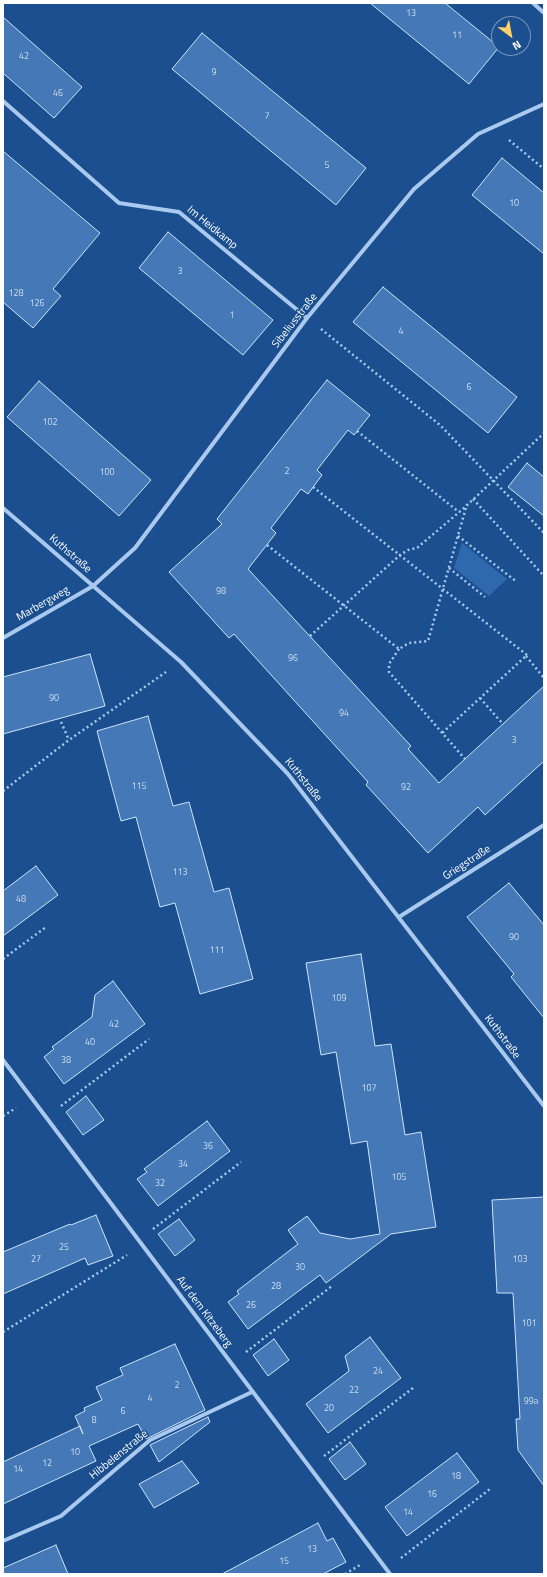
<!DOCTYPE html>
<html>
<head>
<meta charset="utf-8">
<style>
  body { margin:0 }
  #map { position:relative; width:547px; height:1577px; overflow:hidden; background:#1b4f8f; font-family:"Titillium Web",sans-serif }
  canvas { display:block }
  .frame { position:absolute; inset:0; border:4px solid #fff; pointer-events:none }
  .north { position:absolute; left:491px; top:16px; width:40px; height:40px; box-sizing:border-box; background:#1b4f8f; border:1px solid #7695bc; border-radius:50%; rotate:148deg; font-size:11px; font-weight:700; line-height:16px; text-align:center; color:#fff }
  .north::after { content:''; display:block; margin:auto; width:14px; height:18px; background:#ffd166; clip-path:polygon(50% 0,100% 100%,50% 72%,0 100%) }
</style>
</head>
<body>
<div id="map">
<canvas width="547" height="1577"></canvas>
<div class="frame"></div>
<div class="north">N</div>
</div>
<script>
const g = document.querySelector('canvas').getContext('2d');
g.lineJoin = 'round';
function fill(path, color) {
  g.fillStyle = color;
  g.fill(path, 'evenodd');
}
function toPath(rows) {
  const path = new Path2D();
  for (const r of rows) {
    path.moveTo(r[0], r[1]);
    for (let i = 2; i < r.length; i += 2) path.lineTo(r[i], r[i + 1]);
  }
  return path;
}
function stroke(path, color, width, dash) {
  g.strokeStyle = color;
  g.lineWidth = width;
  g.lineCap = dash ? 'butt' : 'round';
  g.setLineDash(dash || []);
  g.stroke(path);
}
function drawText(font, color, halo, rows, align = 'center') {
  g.font = font + ' "Titillium Web",sans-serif';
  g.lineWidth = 3;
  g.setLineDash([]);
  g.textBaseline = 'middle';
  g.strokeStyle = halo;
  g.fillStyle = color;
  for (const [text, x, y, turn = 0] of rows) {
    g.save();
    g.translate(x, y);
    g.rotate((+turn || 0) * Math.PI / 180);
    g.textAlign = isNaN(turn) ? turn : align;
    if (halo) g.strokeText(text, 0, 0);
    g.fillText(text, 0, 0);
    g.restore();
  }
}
fill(toPath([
  [462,543,507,579,489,596,454,568]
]), '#2e69ad');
const building = toPath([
  [370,3,445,3,499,47,469,84,370,3],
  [3,17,82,87,54,118,3,73,3,17],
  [202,33,366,168,336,205,172,69,202,33],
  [3,151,100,233,53,289,61,296,33,328,3,302,3,151],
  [502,158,544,193,544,254,472,195,502,158],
  [168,232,273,320,243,355,139,268,168,232],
  [383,287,517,397,488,433,353,322,383,287],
  [327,380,370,415,354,435,348,430,317,470,322,475,308,494,301,489,271,528,276,533,248,569,411,746,408,749,439,783,544,686,544,761,485,815,478,807,428,853,366,785,368,782,234,634,229,638,169,572,222,524,217,519,327,380],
  [39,381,151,480,119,516,7,417,39,381],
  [527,463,544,477,544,516,508,487,527,463],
  [90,654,105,706,3,734,3,677,90,654],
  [148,716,173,806,189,802,214,892,229,888,253,979,200,994,175,903,160,907,136,817,121,821,97,731,148,716],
  [36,866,58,895,3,936,3,891,36,866],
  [509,883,544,925,544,1018,511,977,514,974,467,917,509,883],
  [361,954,375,1046,391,1044,405,1135,421,1132,436,1227,391,1234,326,1283,320,1275,248,1329,228,1302,239,1294,237,1291,298,1244,288,1230,307,1216,320,1233,350,1239,380,1234,367,1141,351,1144,336,1052,321,1055,306,963,361,954],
  [113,981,145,1024,64,1084,44,1057,54,1049,52,1047,92,1017,95,995,113,981],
  [86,1096,104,1120,83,1135,66,1112,86,1096],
  [207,1121,230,1151,158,1206,137,1179,147,1172,144,1169,207,1121],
  [544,1197,544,1486,518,1450,516,1419,520,1419,513,1293,497,1293,492,1200,544,1197],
  [96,1215,113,1256,88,1265,85,1258,3,1294,3,1252,70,1224,71,1225,96,1215],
  [179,1219,195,1240,175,1256,158,1234,179,1219],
  [370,1337,401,1378,328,1433,306,1404,349,1371,345,1356,370,1337],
  [274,1339,289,1360,268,1376,253,1355,274,1339],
  [175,1344,205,1410,146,1439,138,1424,89,1446,96,1461,3,1504,3,1462,80,1426,83,1434,75,1416,85,1411,84,1408,102,1400,96,1387,123,1375,120,1368,175,1344],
  [208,1417,210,1422,159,1462,150,1445,208,1417],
  [350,1442,366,1464,345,1480,329,1459,350,1442],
  [457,1453,479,1482,407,1536,385,1507,457,1453],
  [182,1461,199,1483,154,1508,139,1484,182,1461],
  [318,1523,327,1541,333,1538,346,1562,323,1574,222,1574,318,1523],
  [56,1545,68,1574,3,1574,3,1568,56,1545]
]);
fill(building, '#4478b7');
stroke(building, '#cfe3fa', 1);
stroke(toPath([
  [509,140,544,169],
  [321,329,440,425,544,533],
  [357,431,459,512],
  [313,487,527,655,442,733],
  [473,499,544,576],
  [458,536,517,582],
  [267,545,399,649,409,643,428,641,467,504],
  [449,568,485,597],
  [310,636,400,555,408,550,417,548,464,508,544,433],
  [399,649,389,664,389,672,465,759],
  [526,656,544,678],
  [480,698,503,724],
  [61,722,69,740],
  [3,791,69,740,166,672],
  [3,959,46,927],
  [61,1106,149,1039],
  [3,1116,16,1108],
  [153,1229,241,1162],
  [3,1332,127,1255],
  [246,1352,332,1286],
  [324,1456,413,1388],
  [401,1558,490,1489],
  [345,1574,360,1565]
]), '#a9c9ee', 2.5, [2, 3]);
stroke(toPath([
  [533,3,544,13],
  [3,101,119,203,179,212,307,318],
  [3,508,181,662,288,774,544,1106],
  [3,638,93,586,135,548,307,318,414,189,478,134,544,104],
  [399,917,544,825],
  [3,1060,390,1574],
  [3,1541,61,1516,150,1440,252,1392]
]), '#a9c9ee', 4);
drawText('9px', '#d0dded', null, [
  ["13",411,14],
  ["11",457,36],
  ["42",24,57],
  ["9",214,73],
  ["46",58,94],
  ["7",267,117],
  ["5",327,166],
  ["10",514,204],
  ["3",180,272],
  ["128",16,294],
  ["126",37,304],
  ["1",232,316],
  ["4",401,332],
  ["6",469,388],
  ["102",50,423],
  ["2",287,472],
  ["100",107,473],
  ["98",221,592],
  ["96",293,659],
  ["90",54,699],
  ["94",344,714],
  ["3",514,741],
  ["115",139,787],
  ["92",406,788],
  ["113",180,873],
  ["48",21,900],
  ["90",514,938],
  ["111",217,951],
  ["109",339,999],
  ["42",114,1025],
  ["40",90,1043],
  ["38",66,1061],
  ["107",369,1089],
  ["36",208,1147],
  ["34",183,1165],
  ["105",399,1178],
  ["32",160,1184],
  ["25",64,1248],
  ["27",36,1260],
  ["103",520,1260],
  ["30",300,1268],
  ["28",276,1287],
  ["26",251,1306],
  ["101",529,1324],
  ["24",378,1372],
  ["2",177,1386],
  ["22",354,1391],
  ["4",150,1399],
  ["99a",531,1402],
  ["20",329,1409],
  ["6",123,1412],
  ["8",94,1421],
  ["10",75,1453],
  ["12",47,1464],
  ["14",18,1470],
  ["18",456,1477],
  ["16",432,1495],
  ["14",408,1513],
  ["13",312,1550],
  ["15",284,1562]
]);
drawText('11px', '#fff', '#1b4f8f', [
  ["Im Heidkamp",212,228,39],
  ["Sibeliusstraße",295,321,-52],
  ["Kuthstraße",70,554,41],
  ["Marbergweg",43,604,-30],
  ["Kuthstraße",303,780,51],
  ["Griegstraße",467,863,-33],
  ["Kuthstraße",502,1037,53],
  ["Auf dem Kitzeberg",204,1312,53],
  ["Hibbelenstraße",119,1455,-39]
]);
</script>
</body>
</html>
